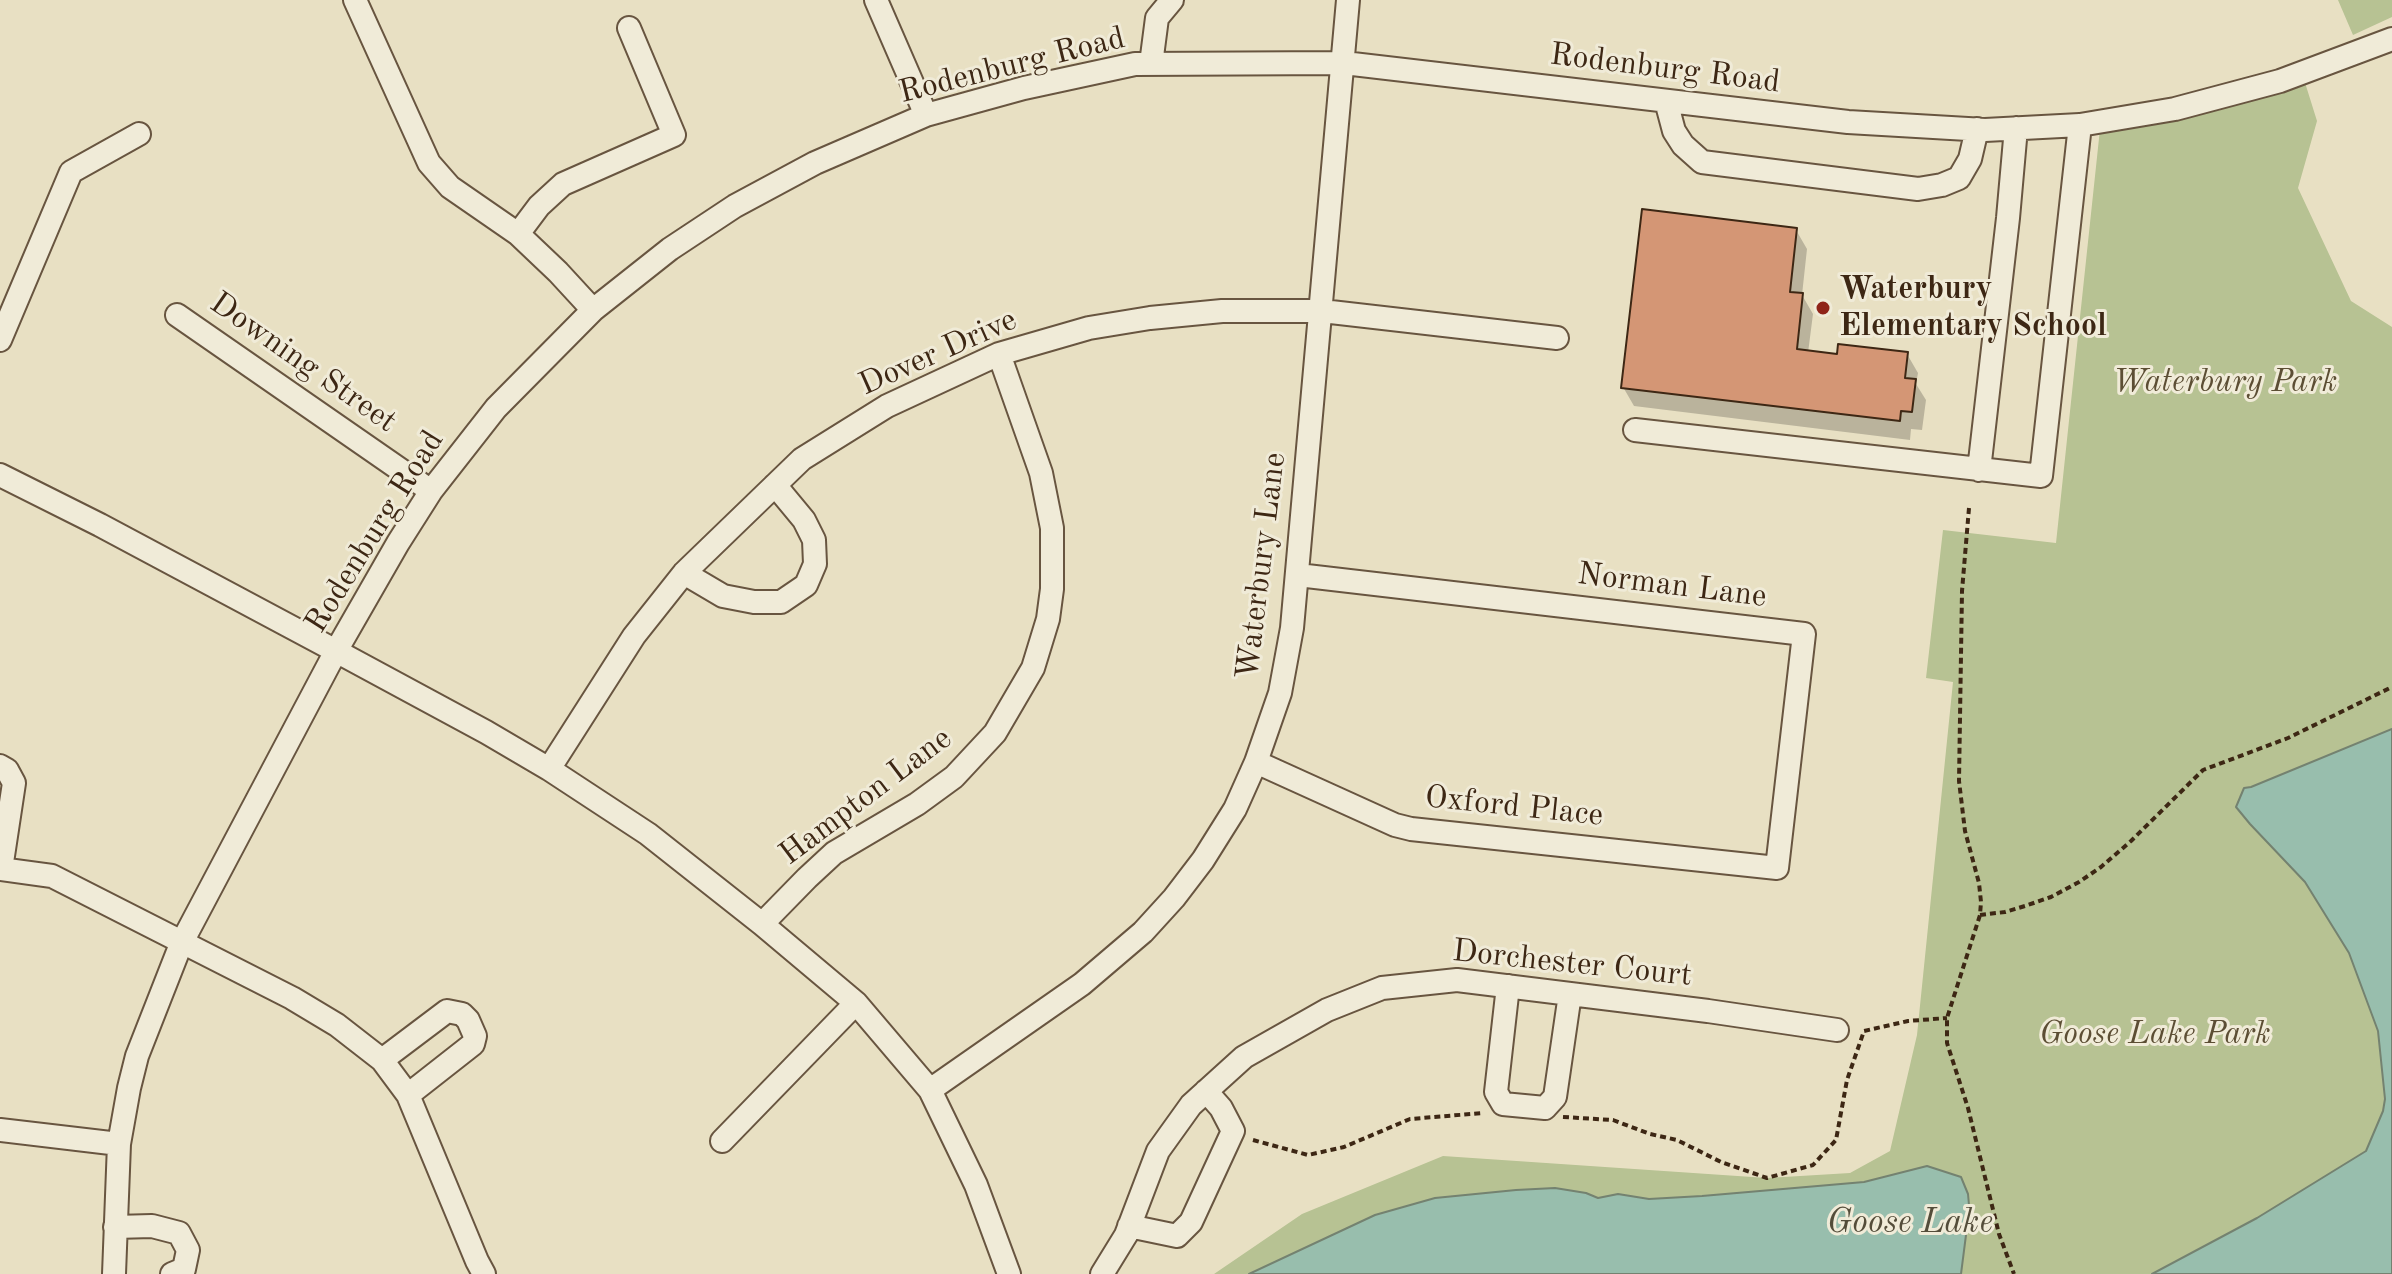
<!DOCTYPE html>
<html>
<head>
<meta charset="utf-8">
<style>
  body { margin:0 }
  canvas { display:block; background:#e8e0c3 }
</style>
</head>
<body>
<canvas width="2392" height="1274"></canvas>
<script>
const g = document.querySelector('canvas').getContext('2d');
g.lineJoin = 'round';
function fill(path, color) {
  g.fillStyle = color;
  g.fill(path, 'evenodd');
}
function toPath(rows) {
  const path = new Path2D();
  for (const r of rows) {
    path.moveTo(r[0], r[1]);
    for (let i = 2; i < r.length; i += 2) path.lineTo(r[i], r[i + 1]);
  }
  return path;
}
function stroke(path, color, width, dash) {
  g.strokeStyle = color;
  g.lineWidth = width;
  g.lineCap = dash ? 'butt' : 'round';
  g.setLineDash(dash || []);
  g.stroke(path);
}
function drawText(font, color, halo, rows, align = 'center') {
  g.font = font + ' "Old Standard TT",serif';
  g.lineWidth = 6;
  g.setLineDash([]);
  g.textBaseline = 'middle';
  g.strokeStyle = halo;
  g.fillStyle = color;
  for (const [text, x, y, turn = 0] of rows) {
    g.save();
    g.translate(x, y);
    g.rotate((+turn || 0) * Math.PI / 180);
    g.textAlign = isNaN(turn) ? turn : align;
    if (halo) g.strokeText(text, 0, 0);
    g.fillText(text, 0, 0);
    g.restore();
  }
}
fill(toPath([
  [2338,0,2392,0,2392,17,2353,35],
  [2302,73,2317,121,2298,188,2351,301,2392,327,2392,1274,1214,1274,1302,1214,1443,1156,1767,1178,1850,1173,1890,1151,1917,1035,1953,682,1926,678,1943,530,2056,543,2100,129]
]), '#b7c293');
const water = toPath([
  [2392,729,2392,1274,2152,1274,2257,1218,2366,1151,2383,1111,2385,1099,2378,1031,2349,953,2305,882,2250,824,2236,807,2244,788,2251,787,2392,729],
  [1927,1166,1961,1177,1968,1194,1969,1205,1963,1228,1966,1235,1961,1274,1249,1274,1375,1215,1435,1198,1516,1190,1555,1188,1586,1193,1598,1198,1618,1194,1649,1199,1702,1196,1864,1182,1927,1166]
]);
fill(water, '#98bead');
stroke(water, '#748270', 2);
fill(toPath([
  [1796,230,1807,249,1802,295,1813,314,1808,353,1839,356,1907,354,1918,373,1916,384,1926,400,1922,430,1911,429,1910,440,1634,406,1623,387]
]), '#0003');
const building = toPath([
  [1642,209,1797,228,1790,292,1803,293,1797,349,1837,354,1838,344,1908,352,1905,378,1916,379,1912,412,1901,411,1900,421,1621,388,1642,209]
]);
fill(building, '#d49675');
stroke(building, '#3d2714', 2);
const minor = toPath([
  [355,0,429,163,450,187,518,234,558,272,593,310],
  [876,0,926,115],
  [1151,64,1157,18,1172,0],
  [1666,101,1674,131,1683,145,1702,162,1918,189,1942,185,1959,178,1970,159,1977,129],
  [518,234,539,206,563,184,674,135,629,28],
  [177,315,431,491],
  [0,340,71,172,139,134],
  [1635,430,2041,476,2080,125],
  [1979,470,2008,218,2016,128],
  [0,475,100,525,336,651,486,732,549,769,648,834,762,924,856,1003,930,1090,976,1185,1009,1274],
  [684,573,723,596,754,602,781,602,806,585,815,564,814,540,804,520,775,485],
  [1256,762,1395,825,1411,829,1777,868,1804,634,1298,575],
  [0,766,7,770,14,783,1,869],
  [549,769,634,636,684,573,802,459,887,406,999,354,1089,328,1150,318,1222,311,1322,311,1557,338],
  [0,869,52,876,292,998,337,1025,382,1060,408,1095,477,1261,484,1274],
  [762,924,807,878,834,853,917,804,954,777,995,733,1033,668,1048,619,1052,589,1052,528,1041,473,999,354],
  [1508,986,1496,1092,1503,1104,1545,1108,1555,1097,1570,994],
  [382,1060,447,1011,462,1014,468,1020,475,1036,473,1044,408,1095],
  [930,1090,1082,984,1143,932,1174,898,1203,860,1235,809,1256,762,1280,693,1292,628,1348,0],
  [0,1130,119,1144],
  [722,1141,856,1003],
  [1129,1226,1177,1236,1191,1222,1233,1131,1221,1108,1206,1091],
  [115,1227,152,1226,179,1233,188,1250,184,1269,172,1274],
  [114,1274,119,1144,129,1088,137,1056,181,944,336,651,398,543,431,491,496,408,593,310,670,249,735,206,815,163,926,115,1024,88,1135,64,1344,63,1848,122,1985,130,2080,125,2175,109,2280,81,2392,39],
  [1102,1274,1126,1235,1158,1151,1191,1105,1244,1057,1327,1010,1382,988,1457,980,1708,1011,1837,1030]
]);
stroke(minor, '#685540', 26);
stroke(toPath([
  [1969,508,1962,591,1959,781,1965,831,1979,883,1981,902,1980,915,1947,1018,1947,1043,1968,1108,1999,1234,2014,1274],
  [1980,915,2005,912,2025,906,2051,897,2079,882,2101,867,2131,841,2203,770,2288,738,2392,687],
  [1563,1117,1613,1120,1650,1134,1677,1140,1721,1162,1767,1178,1813,1165,1836,1140,1847,1080,1864,1031,1908,1021,1947,1018],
  [1253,1140,1308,1155,1344,1147,1410,1119,1483,1113]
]), '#3d2714', 4, [6, 4]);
stroke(minor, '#f0ebd8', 22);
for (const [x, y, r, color] of [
  [1823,308,8,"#8f2418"]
]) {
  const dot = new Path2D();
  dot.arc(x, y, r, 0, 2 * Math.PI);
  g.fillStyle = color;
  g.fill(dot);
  stroke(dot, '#f0ebd8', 3);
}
drawText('32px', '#3d2714', '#f0ebd8', [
  ["Rodenburg Road",1012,66,-14],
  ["Rodenburg Road",1665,69,7],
  ["Dover Drive",938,353,-24],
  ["Downing Street",303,363,35],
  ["Rodenburg Road",375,532,-58],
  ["Waterbury Lane",1262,566,-83],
  ["Norman Lane",1672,586,7],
  ["Hampton Lane",866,797,-37],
  ["Oxford Place",1514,807,6],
  ["Dorchester Court",1572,964,6]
]);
drawText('bold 32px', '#3d2714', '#f0ebd8', [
  ["Waterbury",1839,290],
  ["Elementary School",1839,327]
], 'left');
drawText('italic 32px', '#5c4e34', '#f0ebd8', [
  ["Waterbury Park",2225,383],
  ["Goose Lake Park",2155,1035]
]);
drawText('italic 34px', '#544d3a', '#f0ebd8', [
  ["Goose Lake",1910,1223]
]);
</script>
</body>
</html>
